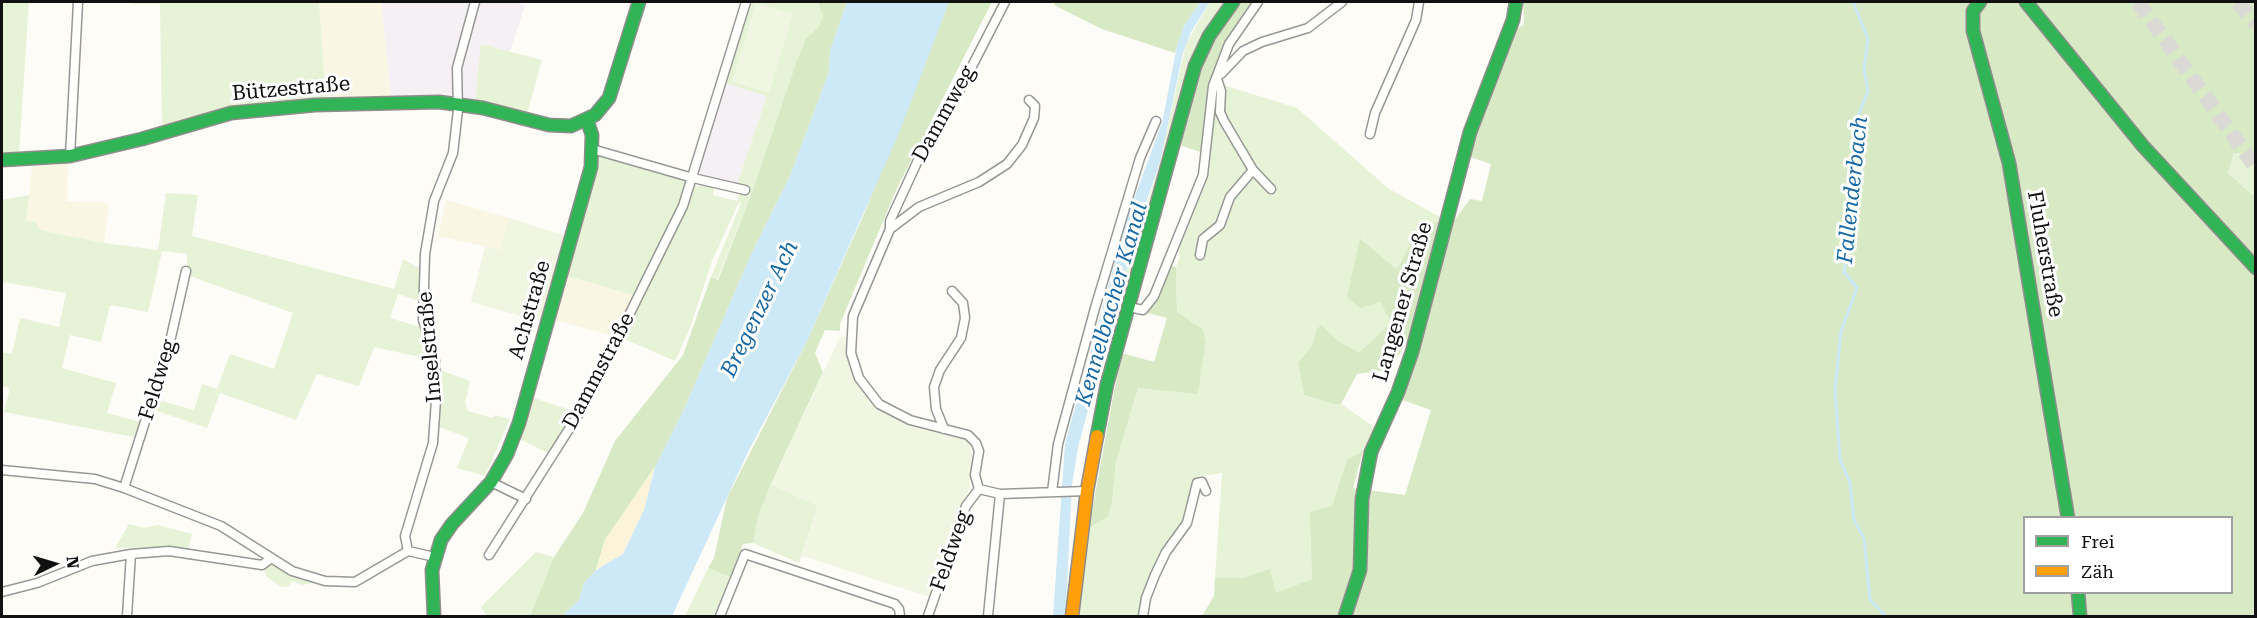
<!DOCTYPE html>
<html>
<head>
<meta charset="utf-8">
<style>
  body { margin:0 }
  #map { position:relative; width:2257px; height:618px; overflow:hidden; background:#fdfcf7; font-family:"Roboto Serif",serif }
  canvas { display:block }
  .frame { position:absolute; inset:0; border:3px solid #111; pointer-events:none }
  .legend { position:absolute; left:2023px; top:516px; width:210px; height:78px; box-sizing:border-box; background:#fff; border:2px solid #a0a0a0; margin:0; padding:8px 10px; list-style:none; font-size:18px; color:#111 }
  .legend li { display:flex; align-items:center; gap:12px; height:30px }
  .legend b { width:30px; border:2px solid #a0a0a0 }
  .north { position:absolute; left:24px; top:534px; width:60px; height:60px; -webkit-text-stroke:4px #fff; paint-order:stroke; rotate:85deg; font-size:16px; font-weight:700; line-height:24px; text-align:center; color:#111 }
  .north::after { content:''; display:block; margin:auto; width:21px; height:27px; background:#111; clip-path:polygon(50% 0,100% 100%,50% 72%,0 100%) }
</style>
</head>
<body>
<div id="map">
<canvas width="2257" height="618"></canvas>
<div class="frame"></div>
<ul class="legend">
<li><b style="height:8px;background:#30b455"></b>Frei</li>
<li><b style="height:8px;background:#ff9f0a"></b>Zäh</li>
</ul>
<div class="north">N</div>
</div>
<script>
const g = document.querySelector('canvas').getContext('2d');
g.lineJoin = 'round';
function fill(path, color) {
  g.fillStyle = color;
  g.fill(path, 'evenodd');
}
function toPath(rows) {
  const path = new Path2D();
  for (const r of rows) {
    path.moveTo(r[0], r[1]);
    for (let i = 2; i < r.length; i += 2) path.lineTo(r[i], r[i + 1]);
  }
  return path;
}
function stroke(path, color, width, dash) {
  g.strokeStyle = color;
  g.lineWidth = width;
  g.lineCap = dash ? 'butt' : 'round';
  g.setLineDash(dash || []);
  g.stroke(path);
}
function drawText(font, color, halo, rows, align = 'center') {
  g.font = font + ' "Roboto Serif",serif';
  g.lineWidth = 6;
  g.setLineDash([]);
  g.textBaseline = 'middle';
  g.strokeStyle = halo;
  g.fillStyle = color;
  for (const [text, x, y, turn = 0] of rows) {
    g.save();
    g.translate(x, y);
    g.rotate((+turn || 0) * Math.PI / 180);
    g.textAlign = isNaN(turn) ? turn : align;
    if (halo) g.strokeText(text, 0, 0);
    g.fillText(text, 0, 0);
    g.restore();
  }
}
fill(toPath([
  [381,2,515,2,525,5,510,52,482,44,475,105,391,99],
  [722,82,767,96,736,187,694,178]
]), '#f5f0f3');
fill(toPath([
  [319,2,381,2,391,99,326,103],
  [68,163,67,201,105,202,109,205,104,243,39,230,26,222,32,167],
  [446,200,509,218,500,250,438,236],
  [560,273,637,296,618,337,546,318]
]), '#f9f7e4');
fill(toPath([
  [2,2,29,2,19,154,2,155],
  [132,2,319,2,326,103,282,107,162,132,160,4,132,4],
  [746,2,818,2,823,17,818,28,806,38,797,60,752,192,717,280,711,277,741,203,739,202,712,261,690,328,675,361,620,337,637,296,560,274,592,149,693,178,696,187,706,182,715,184,713,195,737,201,741,189,736,187,767,96,722,82],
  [1210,2,1227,2,1129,289,1121,286,1160,162,1186,44],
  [481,44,542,60,526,117,475,105],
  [1215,85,1223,85,1297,108,1389,189,1442,218,1414,237,1397,271,1361,238,1380,302,1391,323,1359,352,1316,330,1312,345,1298,363,1304,395,1334,404,1341,404,1377,429,1363,451,1347,459,1332,507,1311,513,1312,579,1276,594,1270,570,1243,578,1215,578,1222,473,1196,477,1184,521,1165,550,1140,616,1077,616,1089,528,1108,517,1112,503,1116,462,1138,388,1198,393,1206,342,1203,329,1177,312,1176,267,1180,256,1177,247,1198,199],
  [2234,153,2255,155,2255,197,2228,173],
  [166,193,198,195,192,236,394,289,403,259,422,270,423,302,398,294,390,318,423,328,433,360,374,347,359,386,317,374,296,420,220,393,207,428,151,409,155,399,194,410,202,384,217,389,230,354,274,369,293,313,187,275,187,254,162,251,148,312,110,305,101,342,70,335,62,368,116,383,107,413,144,423,139,438,4,412,10,388,2,386,2,352,12,354,20,318,59,327,66,293,2,282,2,200,29,195,26,221,36,222,40,230,104,243,158,250],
  [440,370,470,381,465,403,468,411,493,418,495,415,510,419,485,476,457,468,469,438,439,427,442,388],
  [531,397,573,411,550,454,518,438],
  [771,484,818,506,799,563,753,543,758,517],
  [129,524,144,528,158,525,192,534,188,550,161,547,115,548],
  [536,552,554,557,530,616,487,616,481,607],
  [270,564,302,579,314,582,303,585,291,581,289,586,281,587,266,576,263,568],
  [708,568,730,577,714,616,685,616]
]), '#e7f3d7');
fill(toPath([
  [818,2,847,2,830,51,829,72,790,176,751,255,685,407,655,467,605,540,596,570,584,583,579,600,562,616,530,616,554,557,583,513,615,441,683,355,711,277,718,280,752,192,797,60,806,38,818,28,823,17],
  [949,2,992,2,897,188,840,324,840,331,825,330,815,353,823,372,771,484,758,517,753,543,743,544,730,577,708,568,714,558,727,498,806,343,864,214],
  [1055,2,1200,2,1184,26,1175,53,1102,29,1054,5],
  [1238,2,1256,2,1228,44,1215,78,1204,153,1179,145,1206,52],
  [1523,2,2255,2,2255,155,2234,153,2228,173,2255,197,2255,616,1202,616,1214,596,1215,578,1243,578,1270,569,1276,593,1312,579,1310,512,1332,506,1347,459,1363,451,1353,488,1405,495,1431,410,1399,399,1447,230,1470,199,1482,201,1491,164,1467,156,1518,28,1524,24],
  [2024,518,2232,518,2232,592,2024,592],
  [1442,218,1408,341,1389,370,1357,374,1341,404,1334,404,1304,395,1298,363,1312,345,1316,330,1321,325,1338,341,1359,352,1391,323,1380,302,1360,308,1347,297,1360,238,1397,270,1414,237],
  [1168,265,1176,267,1177,312,1203,329,1206,342,1198,394,1138,388,1116,462,1112,503,1108,517,1089,528,1121,353,1154,362,1167,318,1148,313]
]), '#d8eac5');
fill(toPath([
  [655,467,644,510,623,554,596,570,605,540]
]), '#fcf4d9');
fill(toPath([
  [756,3,793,14,769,93,732,82],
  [509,218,570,237,546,318,539,321,471,302,485,247,500,250],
  [840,337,847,337,849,341,853,370,877,405,966,436,973,457,969,489,930,597,802,556,818,506,771,484]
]), '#f0f6e1');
fill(toPath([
  [847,2,949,2,899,133,806,343,749,450,672,616,562,616,579,600,584,583,596,570,623,554,644,510,655,467,685,407,751,255,790,176,829,72,830,51],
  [1200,2,1210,2,1191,32,1183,53,1160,162,1143,211,1078,447,1072,485,1066,602,1064,616,1053,616,1065,444,1128,215,1162,123,1177,46,1184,26]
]), '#cde8f7');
stroke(toPath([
  [1853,2,1868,39,1864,69,1868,91,1857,119,1862,143,1844,272,1857,288,1841,331,1835,390,1840,459,1850,483,1854,520,1864,538,1870,600,1886,616]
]), '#cde8f7', 3);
stroke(toPath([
  [2138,2,2256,168],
  [2238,2,2256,24]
]), '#dad9d4', 15, [15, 8]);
const street = toPath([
  [1221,74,1243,51,1262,42,1308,28,1342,2],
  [1217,79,1221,91,1220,112,1224,121,1253,170,1271,189],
  [1029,100,1035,106,1034,118,1022,145,1007,164,979,182,919,207,890,229,853,316,851,353,859,378,879,404,910,420,968,435,976,443,979,451,975,475,979,489,1000,494,1087,491],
  [1370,134,1375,113,1416,20,1419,2],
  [592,149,693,178,745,190],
  [70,156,78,2],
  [890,229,890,221,925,145,933,130,947,115,1005,2],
  [1200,255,1203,239,1220,225,1230,197,1253,170],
  [1129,307,1143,310,1154,296,1203,175,1213,86,1229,44,1258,2],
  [944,429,936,409,934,387,940,370,961,338,965,318,963,303,952,291],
  [2,470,95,479,124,488,221,526,292,571,325,581,355,582,408,551,435,557],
  [491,482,526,499],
  [124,488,169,346,186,271],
  [1052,492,1058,444,1095,308,1140,158,1156,121],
  [408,551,405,536,433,443,436,400,435,361,423,320,425,254,434,201,453,153,458,110,457,68,475,2],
  [489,555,585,404,683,206,746,2],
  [2,592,37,583,92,561,131,554,169,551,262,565,270,559],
  [127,616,131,554],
  [720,616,745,554,895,604,899,609,900,616],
  [928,616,966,506,979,489],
  [988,616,1000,494],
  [1143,616,1146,598,1155,575,1166,552,1187,523,1197,483,1202,482,1206,491]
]);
const fast = toPath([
  [1980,2,1973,11,1973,31,2009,163,2068,518],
  [2026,2,2143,146,2256,268],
  [2,160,70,156,142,139,231,113,315,105,439,102,483,108,549,125,571,126,595,115,609,98,639,2],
  [1097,436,1107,384,1195,66,1209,36,1233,2],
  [2078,592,2080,616],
  [434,616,432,570,441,540,452,524,491,482,507,454,519,423,591,167,592,135,587,120],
  [1345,616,1360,570,1362,499,1371,452,1398,392,1412,352,1470,132,1513,20,1516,2]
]);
const slow = toPath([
  [1072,616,1087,491,1097,436]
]);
stroke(street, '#979795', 11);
stroke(fast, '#8e8d8b', 15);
stroke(slow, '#8e8d8b', 15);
stroke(street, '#fffffe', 8);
stroke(fast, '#30b455', 12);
stroke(slow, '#ff9f0a', 12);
drawText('21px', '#111', '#fff', [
  ["Bützestraße",291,89,-5],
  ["Dammweg",944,114,-61],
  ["Fluherstraße",2045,254,80],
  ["Langener Straße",1403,302,-74],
  ["Achstraße",530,310,-74],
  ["Inselstraße",430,347,-95],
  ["Dammstraße",599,371,-62],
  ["Feldweg",158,380,-73],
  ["Feldweg",951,551,-71]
]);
drawText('italic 22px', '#1768a6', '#fff', [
  ["Fallenderbach",1853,190,-84],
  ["Kennelbacher Kanal",1112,304,-74],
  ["Bregenzer Ach",760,309,-64]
]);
</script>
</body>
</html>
